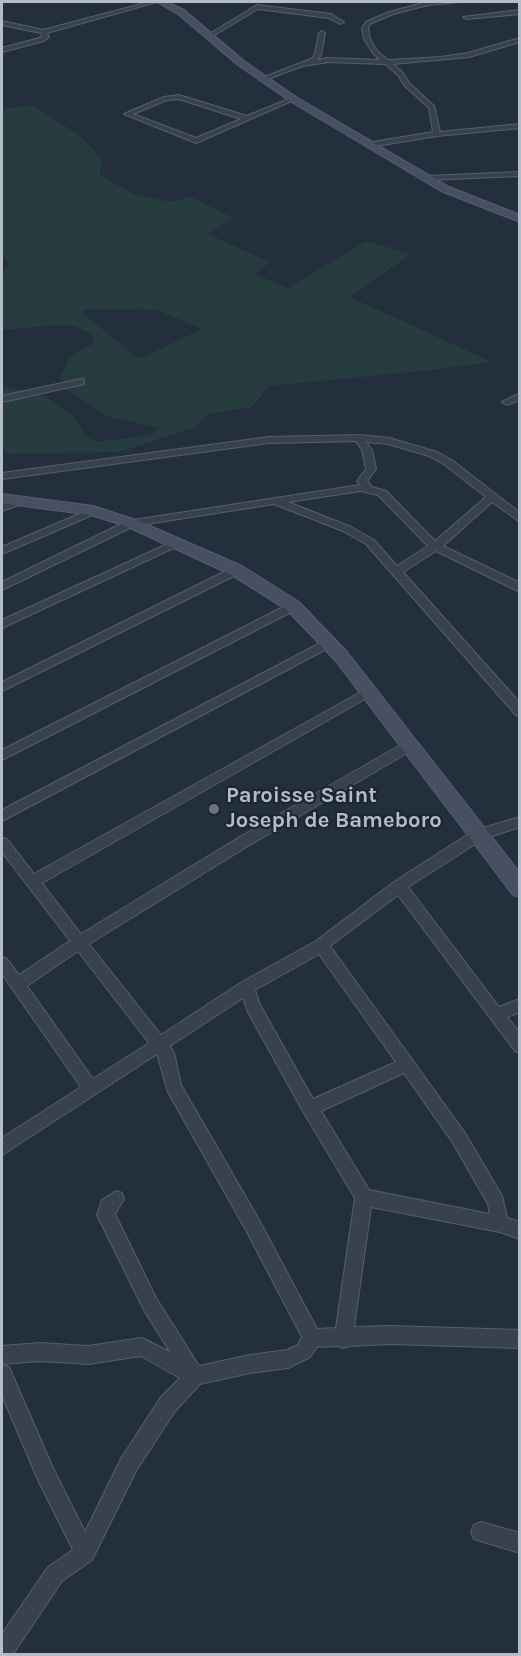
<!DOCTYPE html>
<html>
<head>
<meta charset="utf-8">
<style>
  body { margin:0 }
  #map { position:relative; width:521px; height:1656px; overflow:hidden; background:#242f3e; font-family:Karla,sans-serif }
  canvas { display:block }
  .frame { position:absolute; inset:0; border:3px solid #b4bcc9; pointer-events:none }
</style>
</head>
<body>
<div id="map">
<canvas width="521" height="1656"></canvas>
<div class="frame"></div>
</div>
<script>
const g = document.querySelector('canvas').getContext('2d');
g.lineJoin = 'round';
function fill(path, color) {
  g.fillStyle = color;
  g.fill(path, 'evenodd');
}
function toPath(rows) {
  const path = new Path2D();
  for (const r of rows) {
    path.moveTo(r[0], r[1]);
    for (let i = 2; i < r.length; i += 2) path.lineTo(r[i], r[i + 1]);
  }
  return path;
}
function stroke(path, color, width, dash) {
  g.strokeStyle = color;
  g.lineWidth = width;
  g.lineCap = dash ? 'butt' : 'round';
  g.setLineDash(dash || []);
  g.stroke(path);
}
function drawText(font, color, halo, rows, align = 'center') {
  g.font = font + ' Karla,sans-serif';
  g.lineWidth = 4.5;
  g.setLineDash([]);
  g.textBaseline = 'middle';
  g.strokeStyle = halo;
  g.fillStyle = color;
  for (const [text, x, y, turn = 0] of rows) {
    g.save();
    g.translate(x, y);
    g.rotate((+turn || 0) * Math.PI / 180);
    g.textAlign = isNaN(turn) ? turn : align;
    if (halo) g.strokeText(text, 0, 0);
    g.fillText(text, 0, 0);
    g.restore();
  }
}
fill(toPath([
  [32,105,79,135,102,159,100,175,133,194,170,202,191,197,233,218,208,234,270,262,255,274,288,288,366,241,411,254,350,297,492,362,423,371,269,386,252,407,207,414,203,420,194,428,119,452,7,454,2,446,2,387,33,391,47,397,75,418,86,436,96,442,150,435,160,428,106,416,64,388,60,379,69,357,94,343,91,334,75,326,58,325,2,330,2,274,6,268,8,262,2,255,2,106,6,109],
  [89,309,157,310,202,329,139,359,81,312]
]), '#263c3f');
const street = toPath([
  [149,2,157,2,47,33,49,37,44,41,2,52,2,48,43,37,41,33,2,25,2,21,43,30,149,2],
  [427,2,459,2,428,5,393,14,370,24,368,28,370,39,377,51,388,60,441,57,468,53,520,38,520,42,469,57,393,64,403,73,409,83,434,106,440,132,520,124,520,128,437,136,370,147,366,145,367,143,433,132,429,108,404,85,398,75,385,64,328,62,303,66,262,81,259,79,311,59,315,54,319,33,322,31,325,33,321,55,317,60,328,58,380,60,373,53,364,39,362,28,366,22,389,12,427,2],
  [257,5,331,14,344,22,341,24,329,18,258,9,211,37,206,36,257,5],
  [520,10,520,14,466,19,463,17,520,10],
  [179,95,247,116,291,98,296,99,196,143,124,114,164,97,179,95],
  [179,99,241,119,196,138,133,114,167,100,179,99],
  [520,172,520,176,427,180,423,178,427,176,520,172],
  [81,379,84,380,84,384,2,402,2,396,81,379],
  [520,393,520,400,507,405,502,402,520,393],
  [359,435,389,438,437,452,453,461,520,513,520,522,492,502,443,546,520,583,520,592,436,551,403,572,520,703,520,716,516,715,366,544,343,531,274,504,134,526,2,590,2,582,127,521,360,485,357,481,366,469,362,450,356,441,269,443,2,479,2,473,269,437,359,435],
  [366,442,388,444,429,456,445,465,486,497,435,541,386,491,372,487,367,481,376,469,372,450,366,442],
  [361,491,378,495,428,546,397,566,374,540,351,527,288,502,361,491],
  [17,499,22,502,21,504,2,511,2,504,17,499],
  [93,508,98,511,97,513,2,554,2,547,93,508],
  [176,540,180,541,180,545,2,628,2,620,176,540],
  [236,566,240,567,240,573,2,691,2,682,236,566],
  [293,602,299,606,297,609,2,760,2,750,293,602],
  [330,638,336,642,334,645,2,821,2,810,330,638],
  [368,688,374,692,372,695,42,883,81,934,238,838,404,743,414,743,415,746,414,749,248,846,89,944,161,1035,242,982,316,941,394,882,473,831,520,817,520,827,483,839,408,887,499,1007,520,999,520,1012,507,1017,520,1033,520,1053,515,1051,398,895,330,946,465,1133,502,1196,507,1218,520,1222,520,1239,500,1232,371,1207,354,1327,391,1326,520,1330,520,1348,391,1344,349,1346,343,1348,338,1346,317,1347,310,1357,288,1368,250,1373,200,1384,175,1411,136,1471,92,1560,62,1581,13,1654,2,1654,2,1634,48,1567,73,1550,38,1480,2,1395,2,1365,9,1367,52,1466,85,1532,122,1457,161,1397,180,1378,141,1356,88,1364,40,1361,2,1364,2,1346,40,1343,88,1346,142,1338,170,1352,144,1310,100,1221,97,1215,102,1200,116,1191,122,1193,124,1199,115,1214,156,1298,199,1366,250,1355,287,1350,298,1345,302,1337,246,1230,168,1092,157,1054,2,1155,2,1138,81,1087,2,974,2,957,7,959,19,975,70,941,2,852,2,838,7,839,34,874,368,688],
  [78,951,149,1043,93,1079,27,986,78,951],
  [319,954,396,1062,313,1099,260,1005,255,990,319,954],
  [243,998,248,1012,304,1113,355,1198,336,1328,317,1329,258,1218,181,1085,174,1053,170,1046,243,998],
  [404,1073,453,1143,488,1204,490,1214,369,1190,321,1111,404,1073],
  [481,1522,520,1533,520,1553,474,1539,471,1532,474,1525,481,1522]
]);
const secondary = toPath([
  [157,2,167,2,184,10,244,61,296,97,449,187,520,215,520,222,441,191,290,101,238,65,178,14,157,2],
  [2,494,93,506,136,520,242,566,299,602,347,652,520,873,520,897,513,895,335,660,287,610,230,574,126,526,91,515,2,503,2,494]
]);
stroke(street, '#565f6c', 2);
stroke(secondary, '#565f6c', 2);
fill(street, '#38414e');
fill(secondary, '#465061');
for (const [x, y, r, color] of [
  [214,809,6,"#6b7280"]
]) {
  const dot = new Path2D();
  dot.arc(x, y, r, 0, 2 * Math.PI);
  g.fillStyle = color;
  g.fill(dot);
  stroke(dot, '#1d2633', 2);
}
drawText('bold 22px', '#b4bcc9', '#1d2633', [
  ["Paroisse Saint",226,796],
  ["Joseph de Bameboro",226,821]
], 'left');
</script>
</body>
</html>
